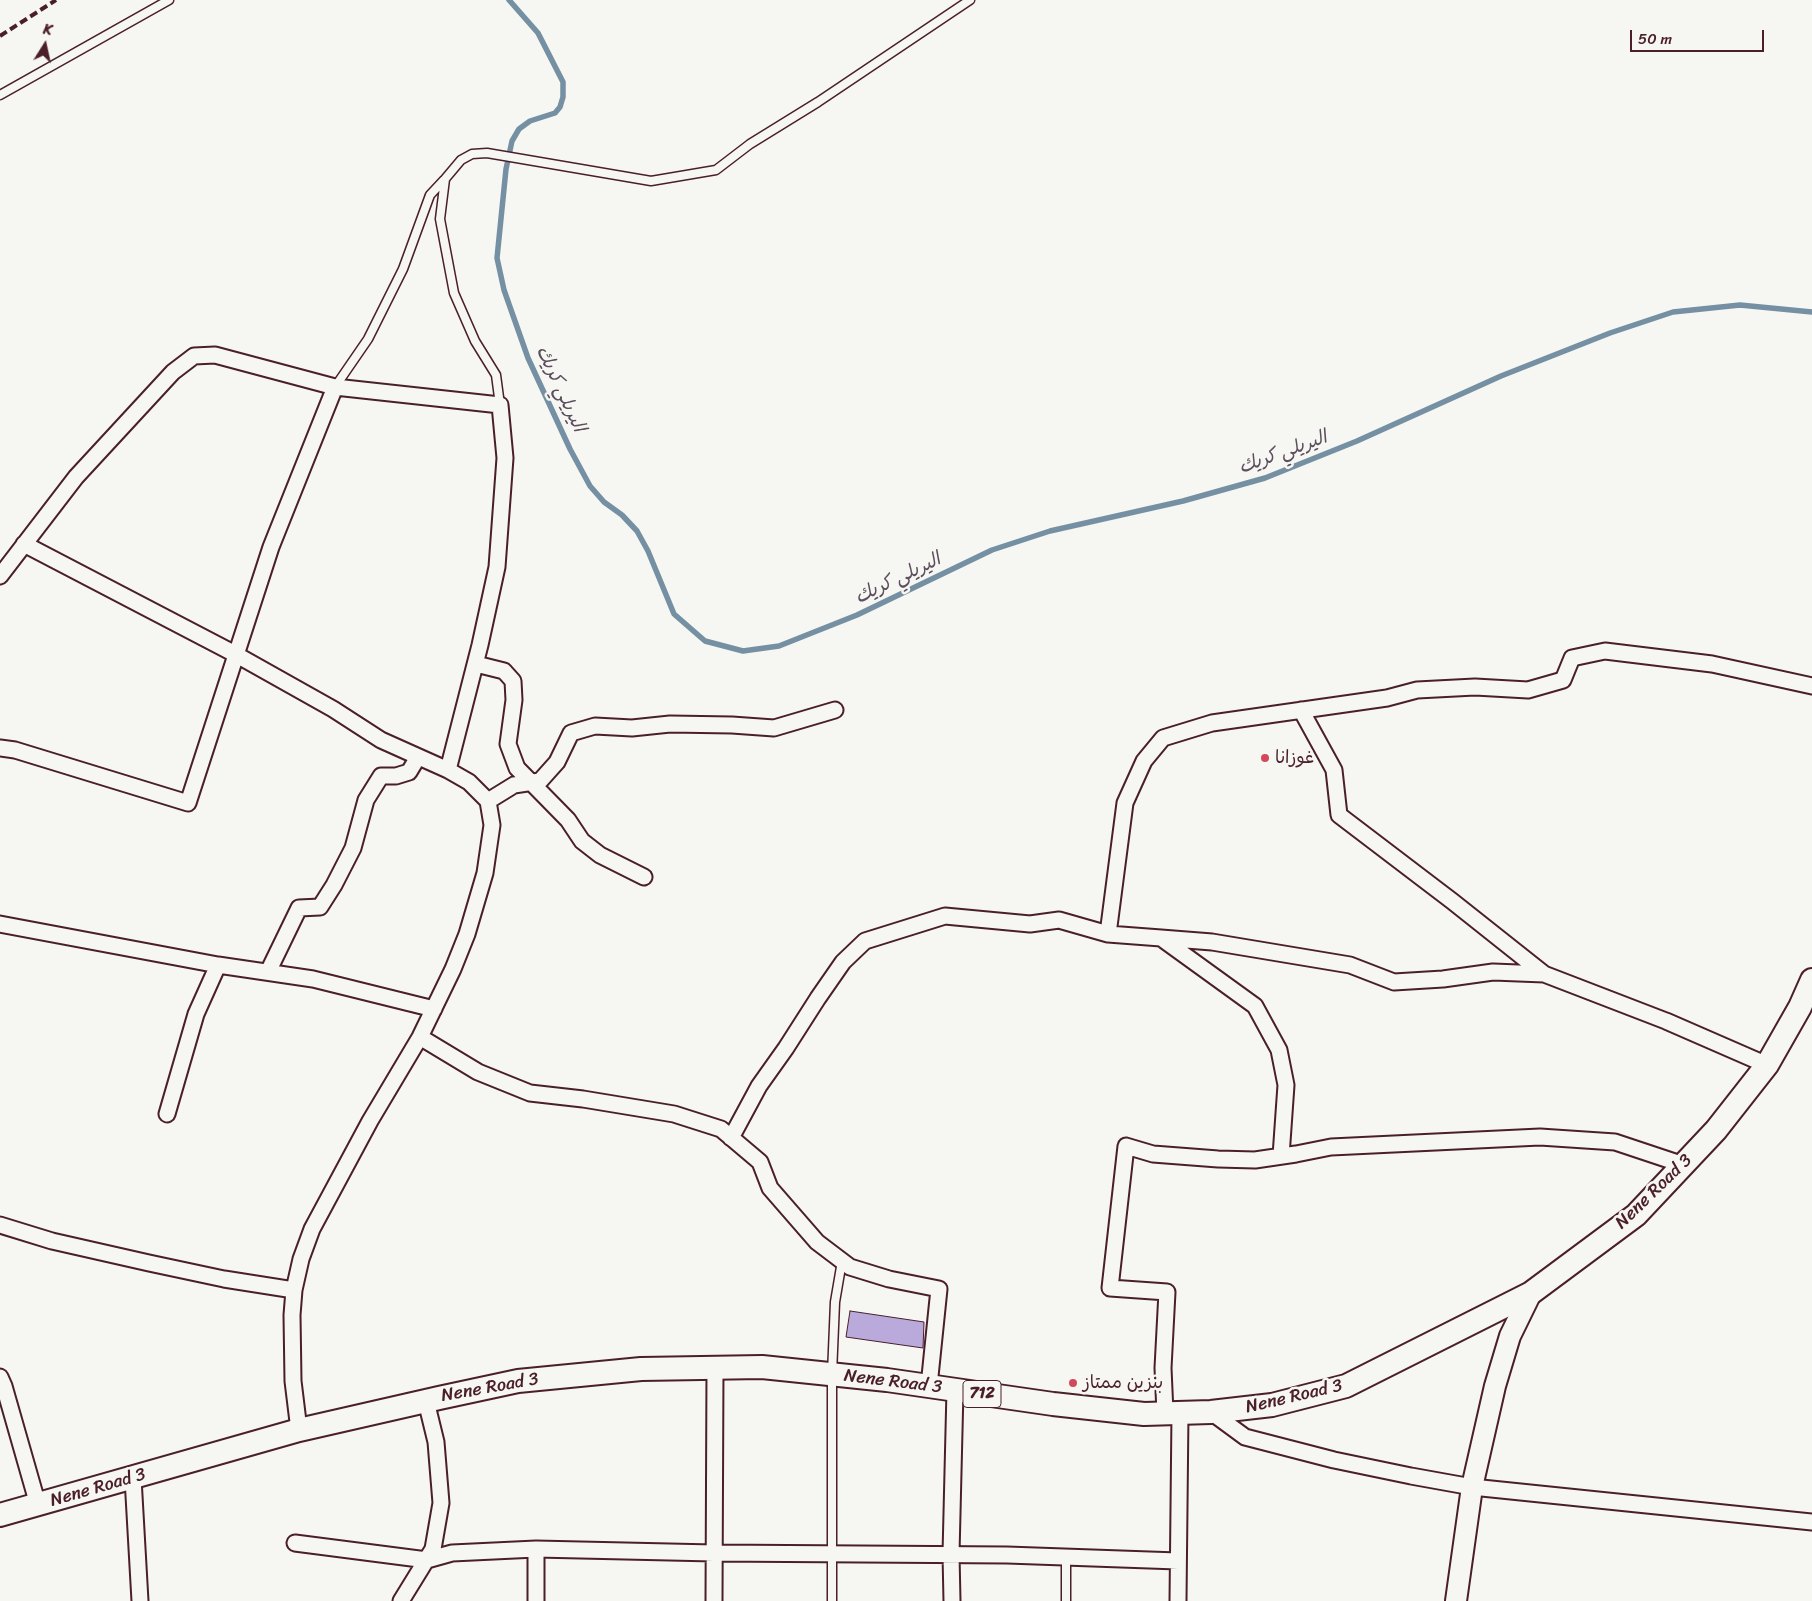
<!DOCTYPE html>
<html>
<head>
<meta charset="utf-8">
<style>
  body { margin:0 }
  #map { position:relative; width:1812px; height:1601px; overflow:hidden; background:#f6f6f2; font-family:Sriracha,sans-serif }
  canvas { display:block }
  .north { position:absolute; left:20px; top:20px; width:50px; height:50px; -webkit-text-stroke:4px #f6f6f2; paint-order:stroke; rotate:10deg; font-size:14px; font-weight:700; line-height:20px; text-align:center; color:#4a1f2b }
  .north::after { content:''; display:block; margin:auto; width:18px; height:22px; background:#4a1f2b; clip-path:polygon(50% 0,100% 100%,50% 72%,0 100%) }
  .scale { position:absolute; left:1630px; top:30px; width:134px; height:22px; box-sizing:border-box; border:2px solid #4a1f2b; border-top:0; padding-left:6px; font-size:15px; line-height:18px; white-space:nowrap; color:#4a1f2b; -webkit-text-stroke:4px #f6f6f2; paint-order:stroke }
</style>
</head>
<body>
<div id="map">
<canvas width="1812" height="1601"></canvas>
<div class="north">K</div>
<div class="scale">50 m</div>
</div>
<script>
const g = document.querySelector('canvas').getContext('2d');
g.lineJoin = 'round';
function toPath(rows) {
  const path = new Path2D();
  for (const r of rows) {
    path.moveTo(r[0], r[1]);
    for (let i = 2; i < r.length; i += 2) path.lineTo(r[i], r[i + 1]);
  }
  return path;
}
function stroke(path, color, width, dash) {
  g.strokeStyle = color;
  g.lineWidth = width;
  g.lineCap = dash ? 'butt' : 'round';
  g.setLineDash(dash || []);
  g.stroke(path);
}
function fill(path, color) {
  g.fillStyle = color;
  g.fill(path, 'evenodd');
}
function drawText(font, color, halo, rows, align = 'center') {
  g.font = font + ' Sriracha,"Playpen Sans Arabic",sans-serif';
  g.lineWidth = 5;
  g.setLineDash([]);
  g.textBaseline = 'middle';
  g.strokeStyle = halo;
  g.fillStyle = color;
  for (const [text, x, y, turn = 0] of rows) {
    g.save();
    g.translate(x, y);
    g.rotate((+turn || 0) * Math.PI / 180);
    g.textAlign = isNaN(turn) ? turn : align;
    if (halo) g.strokeText(text, 0, 0);
    g.fillText(text, 0, 0);
    g.restore();
  }
}
stroke(toPath([
  [509,0,538,33,563,82,563,97,560,107,555,113,530,121,519,129,512,141,506,169,497,258,504,290,528,358,570,449,590,486,604,502,622,515,637,531,648,551,674,614,705,641,743,651,779,646,857,615,992,550,1050,531,1183,501,1265,478,1357,441,1501,376,1610,333,1673,312,1740,305,1812,312]
]), '#7590a2', 5.5);
const building = toPath([
  [850,1311,924,1322,923,1348,846,1337,850,1311]
]);
fill(building, '#b9aadb');
stroke(building, '#4a1f2b', 1);
const lane = toPath([
  [0,95,169,0],
  [335,387,368,339,403,269,430,195,444,180],
  [500,405,496,375,475,341,454,293,440,219,445,179,461,160,472,154,487,153,651,181,716,170,750,144,818,102,970,0],
  [1066,1557,1066,1601],
  [832,1601,832,1374,835,1302,842,1261]
]);
const street = toPath([
  [24,544,235,654,333,709,381,740,448,770,469,782,488,801,492,825,485,873,467,934,453,969,420,1037,370,1121,312,1229,301,1259,294,1290,292,1315,293,1381,299,1430],
  [0,576,76,477,173,372,194,356,215,355,335,387,500,405,505,458,497,567,480,645,448,770],
  [476,664,504,671,513,681,514,700,508,744,517,768,568,820,582,841,600,855,644,877],
  [1301,710,1334,770,1339,815,1452,901,1544,974],
  [0,748,15,750,188,803,271,547,335,387],
  [488,801,514,785,540,781,557,762,571,733,595,726,632,728,670,724,732,725,774,728,835,710],
  [0,924,218,965,313,979,434,1009],
  [1108,934,1161,938,1255,1006,1279,1050,1286,1085,1281,1156],
  [1161,938,1212,942,1350,965,1394,982,1443,979,1493,972,1544,974,1666,1021,1767,1065],
  [268,972,299,908,320,907,334,885,353,848,366,800,381,776,396,776,409,772,418,757],
  [420,1037,478,1072,530,1093,583,1099,674,1114,721,1129,760,1162,770,1188,817,1242,850,1267,889,1279,939,1289,929,1386],
  [167,1114,196,1014,218,965],
  [731,1138,759,1086,786,1048,818,998,843,962,865,941,945,916,1030,924,1059,920,1108,934,1125,803,1144,761,1163,738,1212,723,1387,698,1417,690,1475,687,1528,690,1563,680,1572,658,1605,651,1712,664,1812,686],
  [0,1225,52,1241,149,1263,224,1279,294,1290],
  [0,1377,4,1386,38,1505],
  [1211,1412,1245,1437,1334,1460,1411,1476,1472,1487,1812,1522],
  [1165,1413,1163,1368,1167,1292,1110,1288,1126,1146,1153,1154,1218,1159,1255,1160,1296,1154,1331,1147,1540,1137,1615,1142,1684,1165],
  [133,1478,140,1601],
  [295,1543,427,1560,452,1553,536,1549,714,1553,1007,1555,1178,1561],
  [401,1601,433,1549,441,1503,436,1442,426,1401],
  [536,1601,536,1549],
  [714,1601,715,1368],
  [952,1601,951,1554,955,1390],
  [1178,1601,1180,1413]
]);
const secondary = toPath([
  [1456,1601,1472,1487,1495,1386,1510,1336,1531,1293]
]);
const primary = toPath([
  [0,1515,299,1430,439,1398,518,1381,641,1369,762,1367,887,1380,1053,1404,1144,1414,1211,1412,1272,1405,1346,1386,1531,1293,1636,1215,1716,1130,1767,1065,1800,1007,1812,980]
]);
stroke(lane, '#4a1f2b', 11);
stroke(street, '#4a1f2b', 19);
stroke(secondary, '#4a1f2b', 24);
stroke(primary, '#4a1f2b', 26);
stroke(lane, '#f6f6f2', 8);
stroke(street, '#f6f6f2', 15);
stroke(secondary, '#f6f6f2', 20);
stroke(primary, '#f6f6f2', 22);
stroke(toPath([
  [0,36,56,0]
]), '#4a1f2b', 4, [8, 4]);
for (const [x, y, r, color] of [
  [1265,758,5,"#d1495b"],
  [1073,1383,5,"#d1495b"]
]) {
  const dot = new Path2D();
  dot.arc(x, y, r, 0, 2 * Math.PI);
  g.fillStyle = color;
  g.fill(dot);
  stroke(dot, '#f6f6f2', 2);
}
for (const [x, y, w] of [
  [982,1394,38]
]) {
  const box = new Path2D();
  box.roundRect(x - w / 2, y - 13.5, w, 27, 4);
  g.fillStyle = '#f6f6f2';
  g.fill(box);
  stroke(box, '#4a1f2b', 1);
}
drawText('bold 16px', '#4a1f2b', null, [
  ["712",982,1394]
]);
drawText('18px', '#4a1f2b', '#f6f6f2', [
  ["غوزانا",1275,758],
  ["بنزين ممتاز",1083,1383]
], 'left');
drawText('18px', '#4a1f2b', '#f6f6f2', [
  ["Nene Road 3",1654,1192,-44],
  ["Nene Road 3",893,1382,7],
  ["Nene Road 3",490,1388,-10],
  ["Nene Road 3",1294,1397,-13],
  ["Nene Road 3",98,1488,-16]
]);
drawText('italic 19px', '#5c4e5d', '#f6f6f2', [
  ["اليريلي كريك",560,389,65],
  ["اليريلي كريك",1283,453,-20],
  ["اليريلي كريك",898,579,-26]
]);
</script>
</body>
</html>
